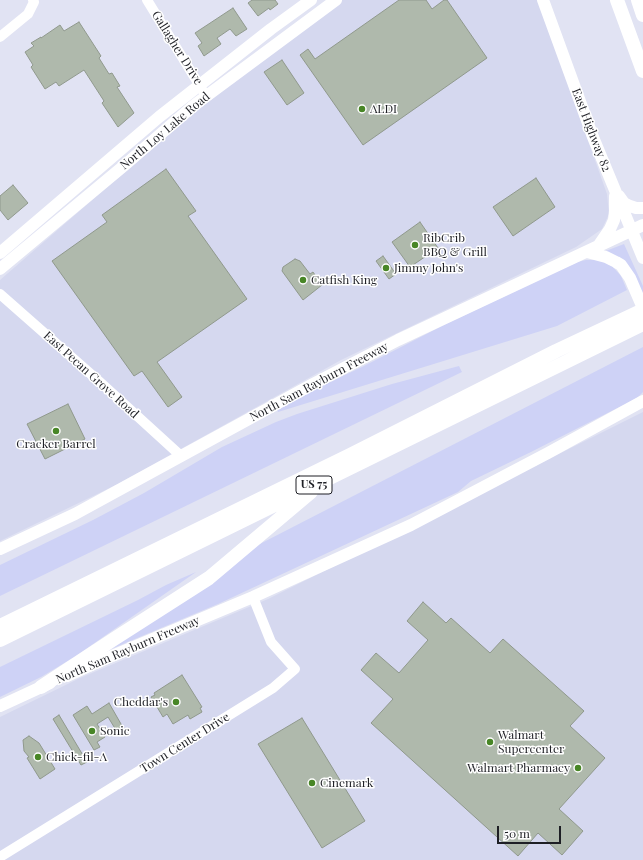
<!DOCTYPE html>
<html>
<head>
<meta charset="utf-8">
<style>
  body { margin:0 }
  #map { position:relative; width:643px; height:860px; overflow:hidden; background:#e1e3f3; font-family:"Playfair Display",serif }
  canvas { display:block }
  .scale { position:absolute; left:497px; top:826px; width:64px; height:18px; box-sizing:border-box; border:2px solid #1e1f25; border-top:0; padding-left:5px; font-size:12px; line-height:14px; white-space:nowrap; color:#1e1f25; -webkit-text-stroke:3px #fff; paint-order:stroke }
</style>
</head>
<body>
<div id="map">
<canvas width="643" height="860"></canvas>
<div class="scale">50 m</div>
</div>
<script>
const g = document.querySelector('canvas').getContext('2d');
g.lineJoin = 'round';
function fill(path, color) {
  g.fillStyle = color;
  g.fill(path, 'evenodd');
}
function toPath(rows) {
  const path = new Path2D();
  for (const r of rows) {
    path.moveTo(r[0], r[1]);
    for (let i = 2; i < r.length; i += 2) path.lineTo(r[i], r[i + 1]);
  }
  return path;
}
function stroke(path, color, width, dash) {
  g.strokeStyle = color;
  g.lineWidth = width;
  g.lineCap = dash ? 'butt' : 'round';
  g.setLineDash(dash || []);
  g.stroke(path);
}
function drawText(font, color, halo, rows, align = 'center') {
  g.font = font + ' "Playfair Display",serif';
  g.lineWidth = 3;
  g.setLineDash([]);
  g.textBaseline = 'middle';
  g.strokeStyle = halo;
  g.fillStyle = color;
  for (const [text, x, y, turn = 0] of rows) {
    g.save();
    g.translate(x, y);
    g.rotate((+turn || 0) * Math.PI / 180);
    g.textAlign = isNaN(turn) ? turn : align;
    if (halo) g.strokeText(text, 0, 0);
    g.fillText(text, 0, 0);
    g.restore();
  }
}
fill(toPath([
  [342,0,538,0,607,194,609,214,602,229,576,247,341,360,118,484,0,541,0,280,144,155,218,94],
  [643,412,643,860,0,860,0,717,80,678,268,599]
]), '#d5d8ef');
fill(toPath([
  [624,244,643,286,643,305,634,284,603,252],
  [586,260,599,260,612,266,621,276,627,290,557,326,278,412,277,410,309,392,362,367,444,325,577,262],
  [643,347,643,392,637,398,531,452,471,481,458,492,218,604,97,655,254,547],
  [459,366,462,372,0,596,0,565,93,520,144,493,222,447,276,422,297,414,392,384],
  [196,572,76,656,41,677,0,697,0,667,138,600,166,585]
]), '#ced2f6');
const building = toPath([
  [252,0,275,0,278,4,270,10,269,8,258,16,248,3,252,0],
  [399,0,426,0,432,9,444,0,447,0,487,58,363,145,300,55,308,49,315,59,399,0],
  [233,8,247,29,236,36,230,29,217,38,221,44,204,56,198,46,202,43,195,33,233,8],
  [79,22,101,56,99,58,109,74,112,73,120,86,117,87,134,113,118,127,102,103,104,101,84,70,59,86,56,82,45,89,31,67,33,65,25,52,34,46,31,43,41,37,41,38,60,25,64,31,79,22],
  [282,60,304,93,287,105,264,72,282,60],
  [166,169,196,211,188,216,247,299,157,362,182,397,168,407,142,371,134,376,52,261,107,222,102,215,166,169],
  [536,178,555,207,513,236,493,207,536,178],
  [13,185,28,203,8,220,0,210,0,196,13,185],
  [420,222,438,248,410,267,392,242,420,222],
  [383,256,396,274,389,279,376,261,383,256],
  [295,259,300,261,310,274,313,272,322,285,303,300,282,271,283,267,295,259],
  [68,404,85,439,45,459,27,424,68,404],
  [423,602,446,623,451,618,490,653,503,639,584,711,570,726,605,758,559,809,583,831,562,855,538,833,518,856,371,723,393,699,361,670,376,653,399,673,428,640,407,621,423,602],
  [182,675,202,707,200,708,202,712,190,719,188,715,173,724,167,714,163,717,151,697,155,695,154,693,182,675],
  [109,703,125,731,119,735,108,717,97,724,105,737,97,742,100,747,94,750,73,715,87,706,92,714,109,703],
  [59,715,87,762,81,765,53,719,59,715],
  [302,718,365,821,322,848,258,744,302,718],
  [29,736,39,743,55,769,40,779,27,758,29,757,24,751,23,740,29,736]
]);
fill(building, '#afb9ac');
stroke(building, '#90998d', 1);
stroke(toPath([
  [147,0,206,96],
  [0,37,28,14,34,2,33,0],
  [0,294,101,383,181,456],
  [0,857,273,688,295,669,271,642,253,597]
]), '#fff', 10);
stroke(toPath([
  [543,0,593,137,643,258],
  [619,196,624,203,630,206,636,208,643,208],
  [599,245,610,229,614,220,615,211,615,196],
  [587,252,606,257,616,262,621,265,630,278,643,308],
  [0,253,159,117,271,29,311,0],
  [0,269,126,164,193,106,336,0],
  [0,549,75,514,313,384,398,340,643,225],
  [67,676,100,661,253,597,411,525,548,453,643,401],
  [0,706,50,683]
]), '#fff', 12);
stroke(toPath([
  [617,0,643,71],
  [638,0,643,15],
  [0,626,350,455,556,351,643,310],
  [0,640,643,324],
  [41,687,114,639,209,578,311,492]
]), '#fff', 14);
for (const [x, y, r, color] of [
  [362,109,4,"#488626"],
  [415,245,4,"#488626"],
  [386,268,4,"#488626"],
  [303,280,4,"#488626"],
  [56,431,4,"#488626"],
  [176,702,4,"#488626"],
  [92,731,4,"#488626"],
  [490,742,4,"#488626"],
  [38,757,4,"#488626"],
  [578,768,4,"#488626"],
  [312,783,4,"#488626"]
]) {
  const dot = new Path2D();
  dot.arc(x, y, r, 0, 2 * Math.PI);
  g.fillStyle = color;
  g.fill(dot);
  stroke(dot, '#fff', 1.5);
}
for (const [x, y, w] of [
  [314,485,36]
]) {
  const box = new Path2D();
  box.roundRect(x - w / 2, y - 9, w, 18, 3);
  g.fillStyle = '#fff';
  g.fill(box);
  stroke(box, '#1e1f25', 1);
}
drawText('bold 11px', '#1e1f25', null, [
  ["US 75",314,485]
]);
drawText('12px', '#1e1f25', '#fff', [
  ["Gallagher Drive",177,48,58],
  ["East Highway 82",591,130,69],
  ["North Loy Lake Road",165,131,-40],
  ["East Pecan Grove Road",91,375,42],
  ["North Sam Rayburn Freeway",319,382,-28],
  ["North Sam Rayburn Freeway",128,650,-23],
  ["Town Center Drive",185,743,-32]
]);
drawText('12px', '#1e1f25', '#fff', [
  ["ALDI",370,109],
  ["RibCrib",423,238],
  ["BBQ & Grill",423,252],
  ["Jimmy John's",394,268],
  ["Catfish King",311,280],
  ["Cracker Barrel",56,444,"center"],
  ["Cheddar's",168,702,"right"],
  ["Sonic",100,731],
  ["Walmart",498,735],
  ["Supercenter",498,749],
  ["Chick-fil-A",46,757],
  ["Walmart Pharmacy",570,768,"right"],
  ["Cinemark",320,783]
], 'left');
</script>
</body>
</html>
